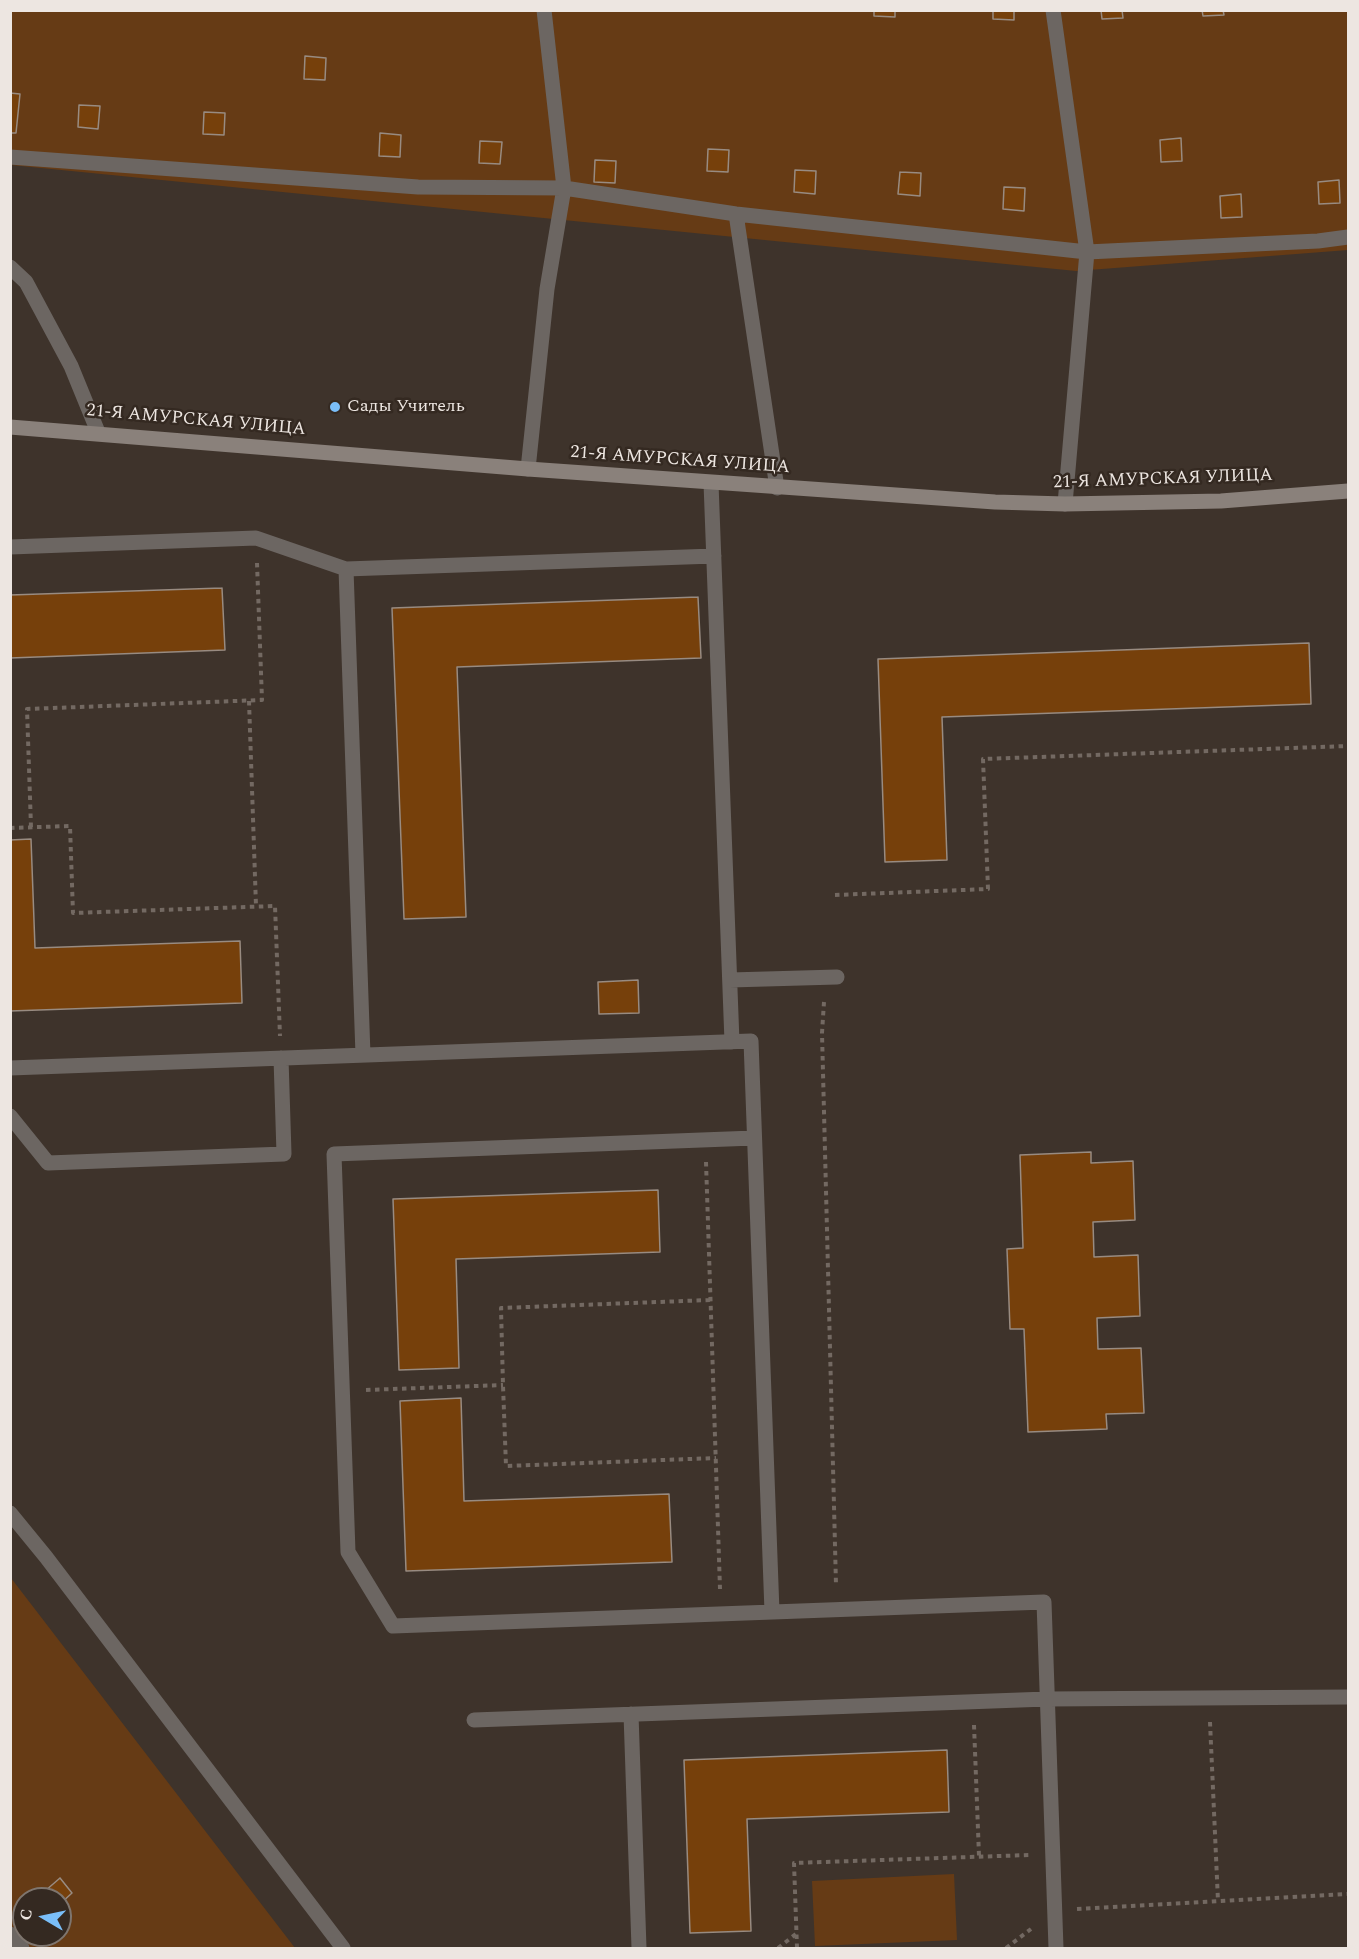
<!DOCTYPE html>
<html>
<head>
<meta charset="utf-8">
<style>
  body { margin:0 }
  #map { position:relative; width:1359px; height:1959px; overflow:hidden; background:#3e332b; font-family:Spectral,serif }
  canvas { display:block }
  .frame { position:absolute; inset:0; border:12px solid #ede6e1; pointer-events:none }
  .north { position:absolute; left:12px; top:1887px; width:60px; height:60px; box-sizing:border-box; background:#342921; border:2px solid #7e756e; border-radius:50%; rotate:279deg; font-size:16px; font-weight:700; line-height:24px; text-align:center; color:#ede6e1 }
  .north::after { content:''; display:block; margin:auto; width:21px; height:27px; background:#7abef8; clip-path:polygon(50% 0,100% 100%,50% 72%,0 100%) }
</style>
</head>
<body>
<div id="map">
<canvas width="1359" height="1959"></canvas>
<div class="frame"></div>
<div class="north">С</div>
</div>
<script>
const g = document.querySelector('canvas').getContext('2d');
g.lineJoin = 'round';
function fill(path, color) {
  g.fillStyle = color;
  g.fill(path, 'evenodd');
}
function toPath(rows) {
  const path = new Path2D();
  for (const r of rows) {
    path.moveTo(r[0], r[1]);
    for (let i = 2; i < r.length; i += 2) path.lineTo(r[i], r[i + 1]);
  }
  return path;
}
function stroke(path, color, width, dash) {
  g.strokeStyle = color;
  g.lineWidth = width;
  g.lineCap = dash ? 'butt' : 'round';
  g.setLineDash(dash || []);
  g.stroke(path);
}
function drawText(font, color, halo, rows, align = 'center') {
  g.font = font + ' Spectral,serif';
  g.lineWidth = 5;
  g.setLineDash([]);
  g.textBaseline = 'middle';
  g.strokeStyle = halo;
  g.fillStyle = color;
  for (const [text, x, y, turn = 0] of rows) {
    g.save();
    g.translate(x, y);
    g.rotate((+turn || 0) * Math.PI / 180);
    g.textAlign = isNaN(turn) ? turn : align;
    if (halo) g.strokeText(text, 0, 0);
    g.fillText(text, 0, 0);
    g.restore();
  }
}
fill(toPath([
  [10,11,1348,11,1348,250,1076,271,11,165],
  [11,1578,295,1948,11,1948],
  [24,1899,60,1899,60,1935,24,1935],
  [954,1874,957,1940,815,1946,812,1881]
]), '#663b15');
const building = toPath([
  [874,10,895,10,895,17,874,16,874,10],
  [993,10,1014,10,1014,20,993,19,993,10],
  [1101,10,1122,10,1123,18,1102,19,1101,10],
  [1202,10,1223,10,1224,15,1203,16,1202,10],
  [305,56,326,58,325,80,304,79,305,56],
  [10,93,20,94,16,133,10,133,10,93],
  [79,105,100,106,98,129,78,127,79,105],
  [204,112,225,113,224,135,203,134,204,112],
  [380,133,401,135,400,157,379,156,380,133],
  [1181,138,1182,161,1161,162,1160,140,1181,138],
  [480,141,502,142,500,164,479,163,480,141],
  [708,149,729,150,728,172,707,171,708,149],
  [595,160,616,161,615,183,594,182,595,160],
  [795,170,816,171,815,194,794,192,795,170],
  [900,172,921,173,920,196,898,194,900,172],
  [1339,180,1340,203,1319,204,1318,182,1339,180],
  [1004,187,1025,188,1024,211,1003,209,1004,187],
  [1241,194,1242,217,1221,218,1220,196,1241,194],
  [222,588,225,650,10,658,10,595,222,588],
  [698,597,701,658,457,667,466,917,404,919,392,608,698,597],
  [1309,643,1311,704,942,717,947,860,885,862,878,659,1309,643],
  [31,839,35,948,240,941,242,1003,10,1011,10,840,31,839],
  [638,980,639,1013,599,1014,598,982,638,980],
  [1091,1152,1091,1163,1133,1161,1135,1220,1093,1222,1094,1257,1138,1255,1140,1316,1097,1318,1098,1349,1141,1348,1144,1413,1106,1414,1107,1429,1028,1432,1024,1329,1010,1329,1007,1249,1023,1248,1020,1155,1091,1152],
  [658,1190,660,1252,456,1259,459,1368,399,1370,393,1199,658,1190],
  [461,1398,464,1501,669,1494,672,1562,406,1571,400,1401,461,1398],
  [947,1750,949,1812,747,1819,751,1931,690,1933,684,1760,947,1750],
  [60,1878,72,1893,60,1904,60,1899,51,1899,45,1891,60,1878]
]);
fill(building, '#76400b');
stroke(building, '#988b81', 1.5);
stroke(toPath([
  [249,701,256,906],
  [31,827,27,709,262,700,257,563],
  [10,828,70,826,73,913,275,906,280,1036],
  [835,895,988,889,983,759,1348,746],
  [824,1002,822,1033,836,1585],
  [706,1162,720,1589],
  [710,1300,501,1308,503,1385,506,1466,716,1458],
  [366,1390,503,1385],
  [1210,1722,1218,1901],
  [974,1725,979,1856],
  [1077,1909,1348,1894],
  [778,1948,796,1934],
  [797,1948,794,1863,1029,1855],
  [1006,1948,1031,1929]
]), '#736962', 4, [4.5, 4.5]);
stroke(toPath([
  [1053,10,1087,252,1318,241,1348,237],
  [10,157,418,187,564,188,736,214,1087,252,1065,504],
  [736,214,777,488],
  [10,267,26,282,71,366,98,432],
  [528,469,547,289,564,188,544,10],
  [711,483,732,1042],
  [10,547,256,538,346,569,714,556],
  [346,569,363,1055],
  [730,980,837,977],
  [10,1068,751,1041,772,1612],
  [10,1116,48,1163,284,1154,281,1058],
  [754,1138,334,1154,348,1552,393,1626,1044,1602,1056,1948],
  [10,1513,46,1557,343,1948],
  [631,1714,639,1948],
  [474,1720,1047,1699,1348,1697],
  [10,1934,22,1948]
]), '#6c6662', 15);
stroke(toPath([
  [10,427,528,469,995,502,1065,504,1221,501,1348,491]
]), '#8a817b', 15);
for (const [x, y, r, color] of [
  [335,407,6,"#7abef8"]
]) {
  const dot = new Path2D();
  dot.arc(x, y, r, 0, 2 * Math.PI);
  g.fillStyle = color;
  g.fill(dot);
  stroke(dot, '#342921', 2);
}
drawText('18px', '#ede6e1', '#342921', [
  ["Сады Учитель",347,407]
], 'left');
drawText('18px', '#ede6e1', '#342921', [
  ["21-Я АМУРСКАЯ УЛИЦА",196,421,5],
  ["21-Я АМУРСКАЯ УЛИЦА",680,461,4],
  ["21-Я АМУРСКАЯ УЛИЦА",1163,480,-2]
]);
</script>
</body>
</html>
